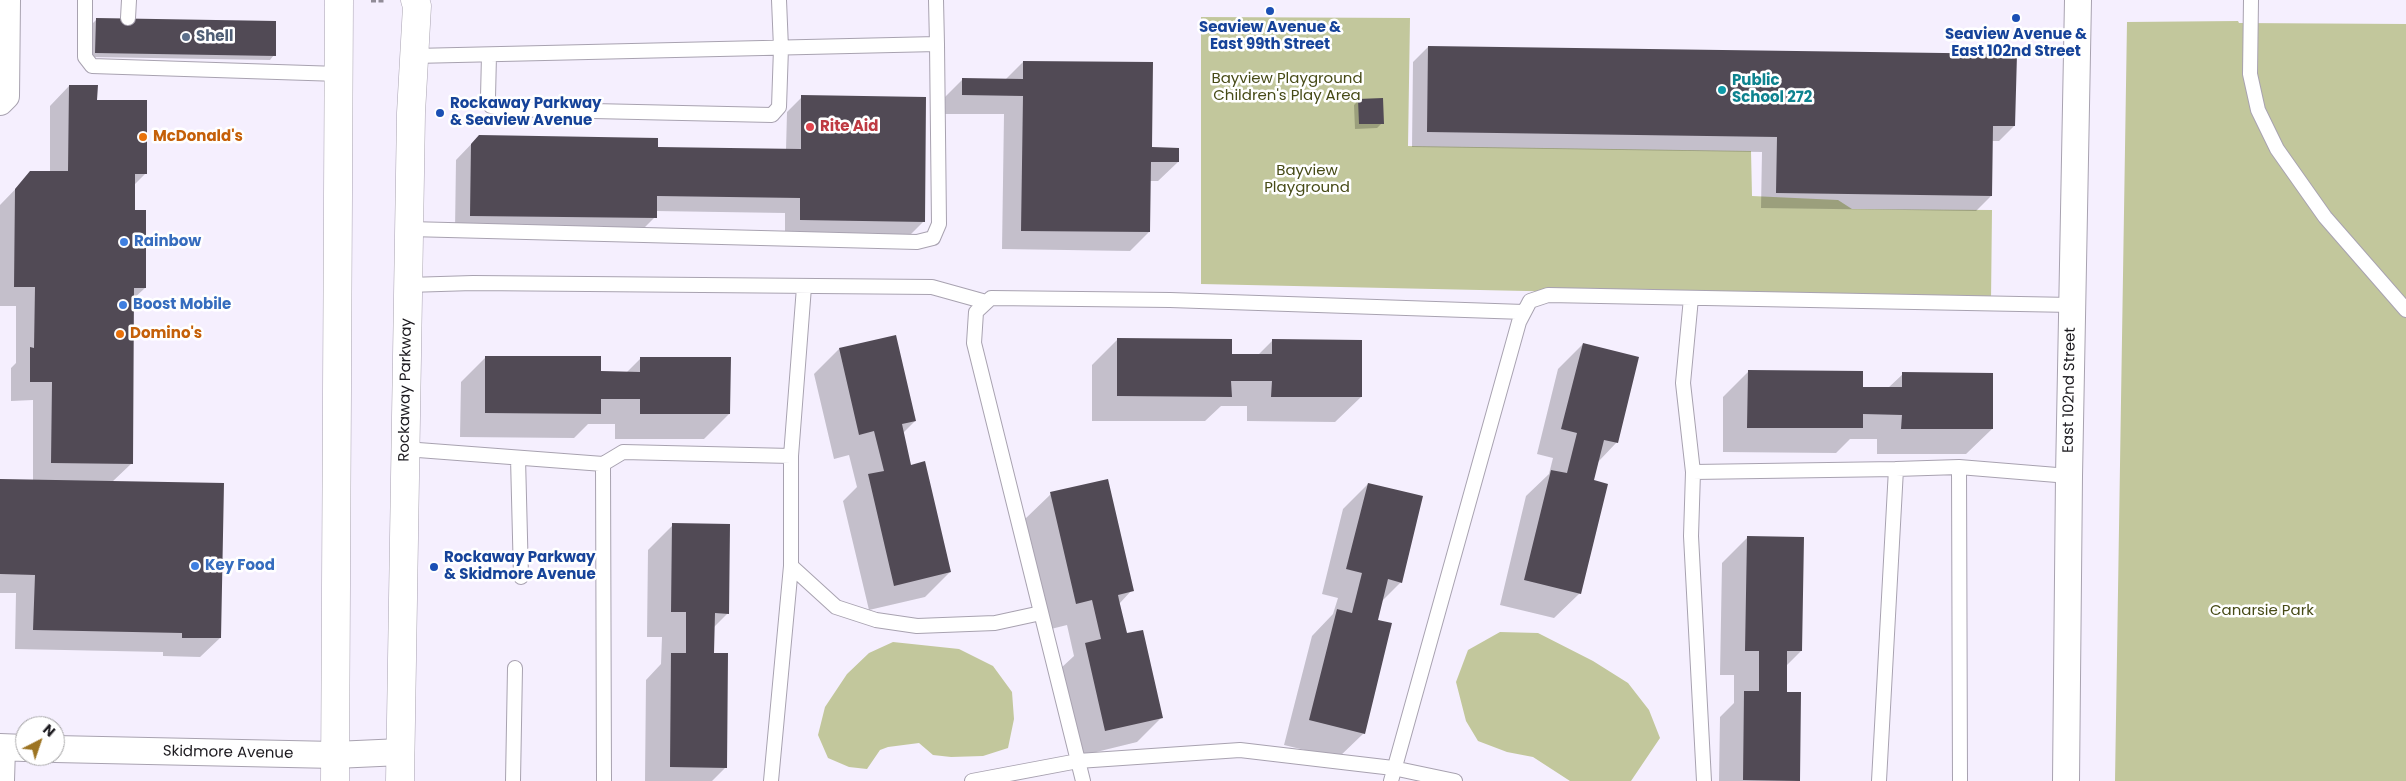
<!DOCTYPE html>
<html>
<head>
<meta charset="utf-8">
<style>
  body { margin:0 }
  #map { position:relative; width:2406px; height:781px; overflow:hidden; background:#f5effe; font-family:Poppins,sans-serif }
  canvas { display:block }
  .north { position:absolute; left:15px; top:716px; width:50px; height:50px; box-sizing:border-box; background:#fff; border:1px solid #a4a3a5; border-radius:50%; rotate:41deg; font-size:14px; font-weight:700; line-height:20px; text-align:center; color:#1c1a1f }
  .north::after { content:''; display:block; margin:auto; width:18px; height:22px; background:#9d7422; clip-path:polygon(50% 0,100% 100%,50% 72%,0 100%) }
</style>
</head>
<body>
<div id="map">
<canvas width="2406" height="781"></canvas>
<div class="north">N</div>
</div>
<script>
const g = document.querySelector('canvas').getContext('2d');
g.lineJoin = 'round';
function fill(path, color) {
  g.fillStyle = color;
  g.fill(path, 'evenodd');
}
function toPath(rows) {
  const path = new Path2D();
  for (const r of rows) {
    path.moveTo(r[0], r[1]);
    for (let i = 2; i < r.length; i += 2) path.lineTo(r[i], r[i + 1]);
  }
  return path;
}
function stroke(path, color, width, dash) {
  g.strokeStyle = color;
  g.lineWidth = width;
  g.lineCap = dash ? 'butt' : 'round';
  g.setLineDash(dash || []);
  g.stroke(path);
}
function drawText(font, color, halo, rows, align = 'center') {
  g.font = font + ' Poppins,sans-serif';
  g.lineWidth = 5;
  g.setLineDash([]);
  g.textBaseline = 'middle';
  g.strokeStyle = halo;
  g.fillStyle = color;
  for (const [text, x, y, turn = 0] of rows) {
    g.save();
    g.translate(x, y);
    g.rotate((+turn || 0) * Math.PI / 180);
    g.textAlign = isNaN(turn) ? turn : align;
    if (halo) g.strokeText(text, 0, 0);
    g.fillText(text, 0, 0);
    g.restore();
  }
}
fill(toPath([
  [1201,17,1410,18,1408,146,1751,151,1752,196,1838,200,1852,209,1992,210,1991,301,1201,284],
  [2238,21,2239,23,2406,24,2406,781,2115,781,2127,22],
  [1500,632,1538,633,1593,661,1628,683,1649,710,1660,738,1631,781,1570,781,1533,757,1507,752,1478,741,1466,721,1456,682,1468,650],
  [893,642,959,649,993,666,1012,692,1014,719,1008,748,983,756,951,757,933,755,919,743,888,747,880,750,867,769,849,767,828,758,818,735,825,707,847,674,869,653]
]), '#c2c79c');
fill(toPath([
  [97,19,274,55,270,60,91,57,92,24],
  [1428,47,2014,126,1999,141,1992,141,1991,196,1976,211,1761,208,1762,152,1412,147,1413,62],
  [1023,62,1151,149,1178,162,1158,181,1149,181,1149,232,1130,251,1002,249,1004,114,943,114,943,99,962,80,1005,80],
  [69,86,96,101,146,173,134,185,134,211,145,288,133,299,132,463,112,482,220,638,200,657,163,656,163,652,15,649,16,593,0,593,0,481,33,481,33,400,11,401,11,368,16,363,16,306,0,306,0,205,31,173,50,173,50,106],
  [802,97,923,222,908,237,785,235,785,213,655,211,655,217,640,232,455,230,456,160,479,136,657,149,786,150,787,112],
  [1359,100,1382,123,1377,128,1355,129,1354,105],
  [895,336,915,421,903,433,910,466,950,572,925,597,869,610,843,501,857,487,849,455,834,459,814,374,839,349],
  [1117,340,1230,355,1257,356,1272,341,1361,397,1335,422,1247,421,1247,406,1221,406,1205,421,1092,421,1092,365],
  [1583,344,1617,442,1598,462,1593,481,1580,593,1554,618,1500,605,1526,496,1549,474,1553,458,1537,454,1558,369],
  [486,357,600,373,626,373,641,358,729,414,704,439,615,439,615,424,588,424,574,438,460,437,461,382],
  [1748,372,1862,388,1888,388,1903,374,1992,429,1966,454,1877,454,1877,439,1850,439,1836,453,1723,452,1723,397],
  [1368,484,1401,582,1381,602,1376,621,1364,733,1338,758,1284,745,1312,636,1333,614,1338,598,1322,594,1343,509],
  [1051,494,1132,590,1119,604,1126,635,1162,717,1137,742,1080,756,1060,669,1074,656,1067,625,1051,629,1025,519],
  [673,525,728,613,713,628,713,654,725,768,712,781,645,781,646,680,661,664,662,637,647,637,648,550],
  [1747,538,1801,651,1786,666,1785,693,1798,781,1719,781,1720,717,1734,703,1734,675,1720,675,1722,563]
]), '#0003');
fill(toPath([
  [96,18,276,21,276,56,95,53],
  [1428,46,2017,54,2015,126,1993,126,1992,196,1776,193,1777,137,1427,132],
  [1023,61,1153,62,1152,147,1179,148,1179,162,1151,162,1150,232,1021,231,1023,96,962,95,962,78,1023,79],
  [69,85,98,85,97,100,147,100,147,174,135,174,135,210,146,210,146,288,134,288,133,464,51,463,52,382,30,382,30,347,34,348,35,287,14,287,15,189,30,171,68,171],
  [801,95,926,97,925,222,800,220,800,198,657,196,657,218,470,216,471,144,479,135,658,138,658,147,801,149],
  [1383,98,1384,124,1359,124,1358,99],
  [896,335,916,421,902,424,911,465,925,461,951,572,894,586,868,474,884,471,874,431,859,435,839,348],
  [1117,338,1232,339,1232,354,1272,354,1272,339,1362,340,1362,397,1271,397,1272,381,1231,381,1232,397,1117,396],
  [1583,343,1639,357,1618,443,1604,440,1594,480,1608,484,1581,594,1524,580,1551,470,1567,473,1577,433,1561,429],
  [485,356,601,356,601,371,640,372,640,357,731,357,730,414,640,414,640,399,601,399,601,414,485,413],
  [1748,370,1863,371,1863,387,1902,387,1902,372,1993,373,1993,429,1901,429,1902,415,1863,414,1863,428,1747,428],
  [0,479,224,483,221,638,182,638,182,633,33,630,35,575,0,574],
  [1108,479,1134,591,1118,595,1119,600,1127,633,1143,630,1163,718,1105,731,1085,643,1101,639,1092,600,1076,604,1050,492],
  [1368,483,1423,496,1402,583,1388,579,1378,620,1392,623,1365,734,1309,720,1337,609,1352,613,1362,573,1346,569],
  [672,523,730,524,729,614,715,613,714,653,728,653,727,768,670,767,671,653,686,653,686,612,671,612],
  [1747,536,1804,537,1802,651,1787,651,1787,692,1801,692,1800,781,1743,780,1744,691,1759,691,1759,651,1745,651]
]), '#514a55');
const lane = toPath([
  [85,0,85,57,92,66,339,74],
  [2251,0,2250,74,2258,110,2277,149,2325,217,2406,310],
  [128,18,129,0],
  [489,55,488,97,491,106,503,109,772,115,779,107,781,48,779,0],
  [414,56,937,44,936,0],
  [409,229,917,242,933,238,939,224,937,44],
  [408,285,473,283,932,287,986,302],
  [1691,298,1683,383,1693,472,1691,536,1704,781],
  [405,449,603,464,604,781],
  [791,456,791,566,836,607,876,620,917,626,995,623,1041,613],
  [518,458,521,577],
  [603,464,623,452,791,456,804,287],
  [1959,467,1960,781],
  [1693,472,1896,469],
  [513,781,515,668],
  [771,781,791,566],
  [972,781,1078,761,1240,750,1393,768,1455,781],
  [1083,781,974,343,976,312,991,298,1170,300,1524,312],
  [1391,781,1519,322,1530,301,1548,295,2072,305],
  [1879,781,1896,469,1959,467,2069,476]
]);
const street = toPath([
  [0,102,6,96,7,0],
  [0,747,25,748],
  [55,749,335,755,401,752],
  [1,781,2,748],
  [2066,781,2069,476,2078,0]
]);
const secondary = toPath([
  [335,781,339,0],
  [400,781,411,113,417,6,415,0]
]);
stroke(lane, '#a8a2b0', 16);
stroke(street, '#a8a2b0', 28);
stroke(secondary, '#a8a2b0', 29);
stroke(toPath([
  [371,1,384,1]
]), '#918c97', 3, [5, 2.5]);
stroke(lane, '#fff', 14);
stroke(street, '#fff', 26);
stroke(secondary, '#fff', 28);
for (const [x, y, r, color] of [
  [1270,11,5,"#1a4fb4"],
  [2016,18,5,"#1a4fb4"],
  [186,37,5,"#5c6f8a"],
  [1722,90,5,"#0f9aa8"],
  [440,113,5,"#1a4fb4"],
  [810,127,5,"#e0444e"],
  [143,137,5,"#e8710a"],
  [124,242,5,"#3f7fe0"],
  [123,305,5,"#3f7fe0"],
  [120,334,5,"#e8710a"],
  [195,566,5,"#3f7fe0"],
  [434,567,5,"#1a4fb4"]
]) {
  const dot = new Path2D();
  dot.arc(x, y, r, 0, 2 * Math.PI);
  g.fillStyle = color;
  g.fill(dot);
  stroke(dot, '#fff', 2);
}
drawText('bold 15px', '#164399', '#fff', [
  ["Seaview Avenue &",1270,28],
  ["East 99th Street",1270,45],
  ["Seaview Avenue &",2016,35],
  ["East 102nd Street",2016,52],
  ["Rockaway Parkway",450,104,"left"],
  ["& Seaview Avenue",450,121,"left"],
  ["Rockaway Parkway",444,558,"left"],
  ["& Skidmore Avenue",444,575,"left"]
]);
drawText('bold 15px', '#4e5e75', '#fff', [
  ["Shell",196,37]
], 'left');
drawText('15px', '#474b17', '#fff', [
  ["Bayview Playground",1287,79],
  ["Children's Play Area",1287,96],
  ["Bayview",1307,171],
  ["Playground",1307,188],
  ["Canarsie Park",2262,611]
]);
drawText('bold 15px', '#0d838f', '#fff', [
  ["Public",1732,81],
  ["School 272",1732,98]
], 'left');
drawText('bold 15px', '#be3a42', '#fff', [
  ["Rite Aid",820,127]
], 'left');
drawText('bold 15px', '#c56008', '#fff', [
  ["McDonald's",153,137],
  ["Domino's",130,334]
], 'left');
drawText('bold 15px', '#366cbe', '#fff', [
  ["Rainbow",134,242],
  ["Boost Mobile",133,305],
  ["Key Food",205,566]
], 'left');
drawText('15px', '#1c1a1f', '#fff', [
  ["Rockaway Parkway",406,390,-89],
  ["East 102nd Street",2070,390,-89],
  ["Skidmore Avenue",228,753,1]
]);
</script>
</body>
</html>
